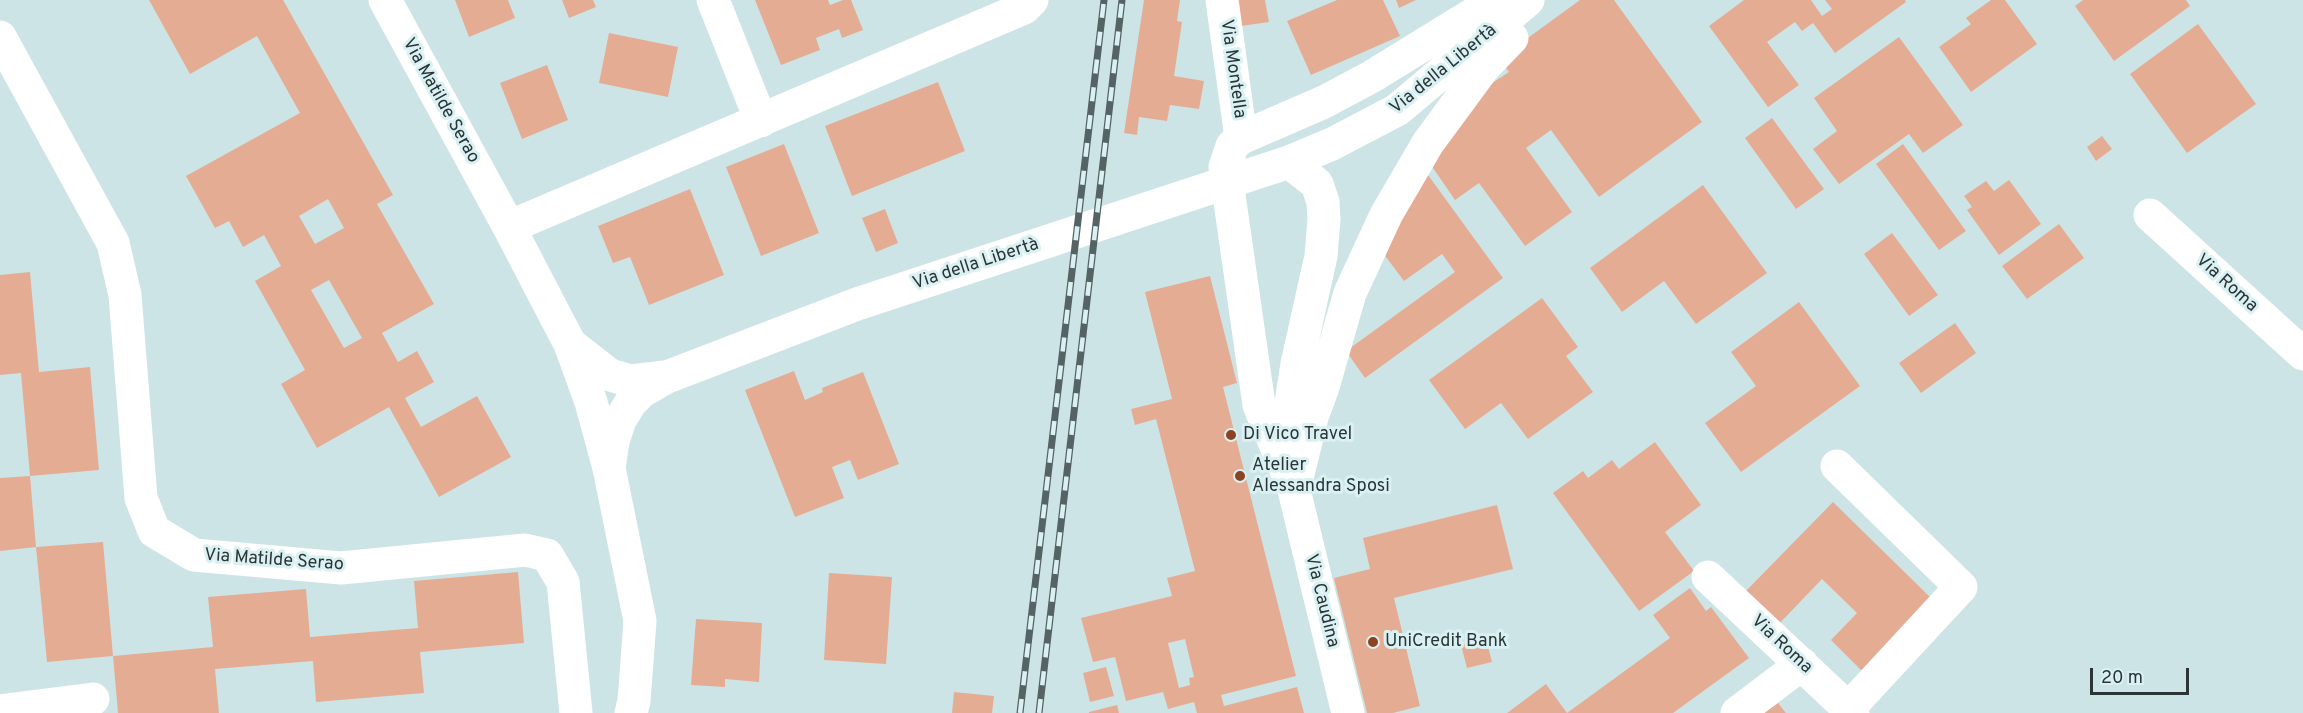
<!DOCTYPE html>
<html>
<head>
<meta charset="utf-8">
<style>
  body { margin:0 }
  #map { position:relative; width:2303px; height:713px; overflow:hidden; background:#cde4e6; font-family:Overpass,sans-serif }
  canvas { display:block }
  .scale { position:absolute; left:2090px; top:668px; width:99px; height:27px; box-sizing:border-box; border:3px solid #2c3536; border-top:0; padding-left:8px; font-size:18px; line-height:21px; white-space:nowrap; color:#2c3536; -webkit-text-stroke:4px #daf1f3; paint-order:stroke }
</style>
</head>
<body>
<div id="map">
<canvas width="2303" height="713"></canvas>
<div class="scale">20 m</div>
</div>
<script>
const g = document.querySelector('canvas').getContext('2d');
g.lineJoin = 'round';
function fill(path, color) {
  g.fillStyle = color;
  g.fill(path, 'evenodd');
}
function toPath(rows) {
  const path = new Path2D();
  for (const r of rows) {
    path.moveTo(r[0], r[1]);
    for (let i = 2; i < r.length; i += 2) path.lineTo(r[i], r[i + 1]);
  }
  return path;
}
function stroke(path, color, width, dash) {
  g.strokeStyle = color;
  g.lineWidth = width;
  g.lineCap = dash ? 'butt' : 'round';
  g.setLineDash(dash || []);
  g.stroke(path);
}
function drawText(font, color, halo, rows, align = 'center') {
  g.font = font + ' Overpass,sans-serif';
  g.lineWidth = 6;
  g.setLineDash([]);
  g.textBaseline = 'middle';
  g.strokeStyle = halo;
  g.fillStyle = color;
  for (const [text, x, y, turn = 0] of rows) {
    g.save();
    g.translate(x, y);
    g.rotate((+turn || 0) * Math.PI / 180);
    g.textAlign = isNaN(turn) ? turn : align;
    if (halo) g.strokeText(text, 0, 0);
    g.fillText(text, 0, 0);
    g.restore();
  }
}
fill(toPath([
  [149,0,283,0,393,195,377,204,434,304,382,333,398,362,417,351,434,382,405,398,421,427,477,396,511,457,439,497,389,407,317,448,281,384,305,370,255,281,281,266,264,235,243,247,229,221,215,228,186,176,300,113,257,36,190,74],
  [328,199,344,228,315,244,299,216],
  [329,280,362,338,344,348,311,290],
  [455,0,508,0,515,18,469,37],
  [562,0,593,0,596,7,569,18],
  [755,0,828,0,830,5,843,0,851,0,863,30,842,38,839,29,816,38,820,50,781,65],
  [1144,0,1180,0,1177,21,1182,22,1174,76,1204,81,1199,109,1170,105,1167,121,1139,117,1137,135,1124,133],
  [1237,0,1265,0,1269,22,1241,26],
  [1337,0,1383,0,1400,36,1311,75,1287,21],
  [1396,0,1416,0,1399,8],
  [1580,0,1614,0,1702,122,1599,197,1551,130,1526,148,1572,212,1525,246,1479,183,1455,200,1431,165,1480,91,1509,72,1499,59],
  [1744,0,1811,0,1822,16,1832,9,1825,0,1905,0,1906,2,1835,53,1813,23,1802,31,1795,22,1767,42,1799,85,1768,107,1709,26],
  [1991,0,2005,0,2037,44,1971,92,1939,47,1971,24,1966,18],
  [2083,0,2186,0,2190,6,2114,61,2075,6],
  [2198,24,2256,104,2187,153,2130,74],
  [609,33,678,47,668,97,599,83],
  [1899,37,1963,125,1923,153,1909,134,1839,184,1813,149,1837,131,1814,98],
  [547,65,568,120,522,139,500,83],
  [938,82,965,151,852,196,825,126],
  [1772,118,1824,189,1796,209,1745,138],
  [2102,136,2112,149,2096,161,2087,147],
  [784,144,819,233,761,256,726,167],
  [1903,144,1966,231,1939,250,1876,164],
  [1428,175,1503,278,1365,378,1346,351,1455,272,1442,254,1404,281,1380,249],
  [2009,180,2041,224,1999,255,1967,210,1972,207,1964,196,1986,181,1994,191],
  [1703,185,1767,273,1696,324,1664,281,1622,312,1590,268],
  [690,189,724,275,649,305,630,257,613,263,598,226],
  [885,209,898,243,876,252,862,218],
  [2059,224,2084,258,2027,299,2002,266],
  [1892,233,1938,295,1909,316,1864,254],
  [30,272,39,372,90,367,99,470,30,476,21,373,0,375,0,275],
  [1210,276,1237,383,1223,387,1296,676,1221,695,1224,706,1297,687,1304,713,1197,713,1194,702,1168,709,1163,692,1126,701,1115,657,1093,662,1081,618,1172,596,1167,578,1195,571,1156,419,1135,425,1131,409,1172,399,1145,292],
  [1185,639,1194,677,1189,678,1190,685,1179,688,1168,643],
  [1542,298,1578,347,1566,356,1593,392,1528,439,1501,403,1465,429,1429,380],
  [1799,302,1860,386,1741,472,1705,423,1756,386,1731,352],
  [1955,323,1976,353,1921,393,1899,363],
  [794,371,805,400,823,392,822,388,863,372,899,464,858,480,850,460,832,467,844,498,795,517,745,390],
  [1655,442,1701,505,1665,532,1694,571,1639,611,1553,493,1583,471,1588,478,1612,460,1619,469],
  [30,476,36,547,0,551,0,478],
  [1833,502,1932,599,1862,671,1831,640,1857,613,1822,579,1777,626,1744,593],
  [1497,505,1513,569,1394,598,1420,706,1393,713,1367,713,1334,578,1370,569,1363,538],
  [103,542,113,656,47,662,36,547],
  [518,572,524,643,420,652,424,693,316,702,313,661,215,669,219,713,118,713,113,656,213,647,208,597,306,589,310,637,418,628,414,581],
  [829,573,892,577,886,664,824,660],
  [1690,588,1706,611,1711,607,1749,658,1673,713,1507,713,1546,684,1567,713,1670,638,1653,615],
  [696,619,762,623,759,682,725,679,725,687,691,685],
  [1486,639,1492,662,1467,668,1461,645],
  [1106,667,1114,696,1090,702,1083,673],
  [954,692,994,696,992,713,952,713],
  [1778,703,1786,713,1764,713],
  [1117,705,1119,713,1089,713,1089,712]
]), '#e5ac94');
stroke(toPath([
  [385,0,509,227,570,344,591,402,609,468,640,621,634,701,631,713],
  [713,0,761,121],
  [1222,0,1241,138],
  [0,37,113,243,125,295,141,498,154,531,194,555,341,568,525,550,547,555,563,582,576,713],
  [2150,215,2303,354],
  [509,227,1024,8,1032,0],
  [1837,466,1961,587,1848,709],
  [1708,577,1853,713],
  [0,711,93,699],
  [1737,713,1802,664]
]), '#fff', 33);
stroke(toPath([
  [1289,162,1317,184,1323,202,1324,219,1321,256,1297,364,1290,409,1292,455],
  [570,344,610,375,631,381,665,377],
  [609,468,613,441,620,420,631,402,641,392,667,377,857,304,1289,162,1332,144,1397,110,1528,0],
  [1294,490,1312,417,1323,387,1350,293,1386,215,1428,143,1484,67,1512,38],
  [1348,713,1294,490,1259,405,1225,167,1232,146,1241,138,1324,102,1371,77,1488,5,1508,0]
]), '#fff', 33);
const rail = toPath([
  [1020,713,1104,0],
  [1039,713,1122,0]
]);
stroke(rail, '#566364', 7);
stroke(rail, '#daf1f3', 4.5, [14]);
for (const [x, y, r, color] of [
  [1231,435,6,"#8b4323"],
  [1240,476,6,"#8b4323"],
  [1373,642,6,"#8b4323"]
]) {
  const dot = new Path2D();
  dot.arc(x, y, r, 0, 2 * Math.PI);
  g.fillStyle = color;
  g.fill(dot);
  stroke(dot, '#daf1f3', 2);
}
drawText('18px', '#2c3536', '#daf1f3', [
  ["Via Montella",1232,69,82],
  ["Via della Libertà",1444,70,-39],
  ["Via Matilde Serao",440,101,61],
  ["Via della Libertà",976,265,-18],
  ["Via Roma",2226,284,42],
  ["Via Matilde Serao",274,561,4],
  ["Via Caudina",1321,601,76],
  ["Via Roma",1781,645,43]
]);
drawText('18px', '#2c3536', '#daf1f3', [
  ["Di Vico Travel",1243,435],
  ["Atelier",1252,466],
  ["Alessandra Sposi",1252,487],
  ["UniCredit Bank",1385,642]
], 'left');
</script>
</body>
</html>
